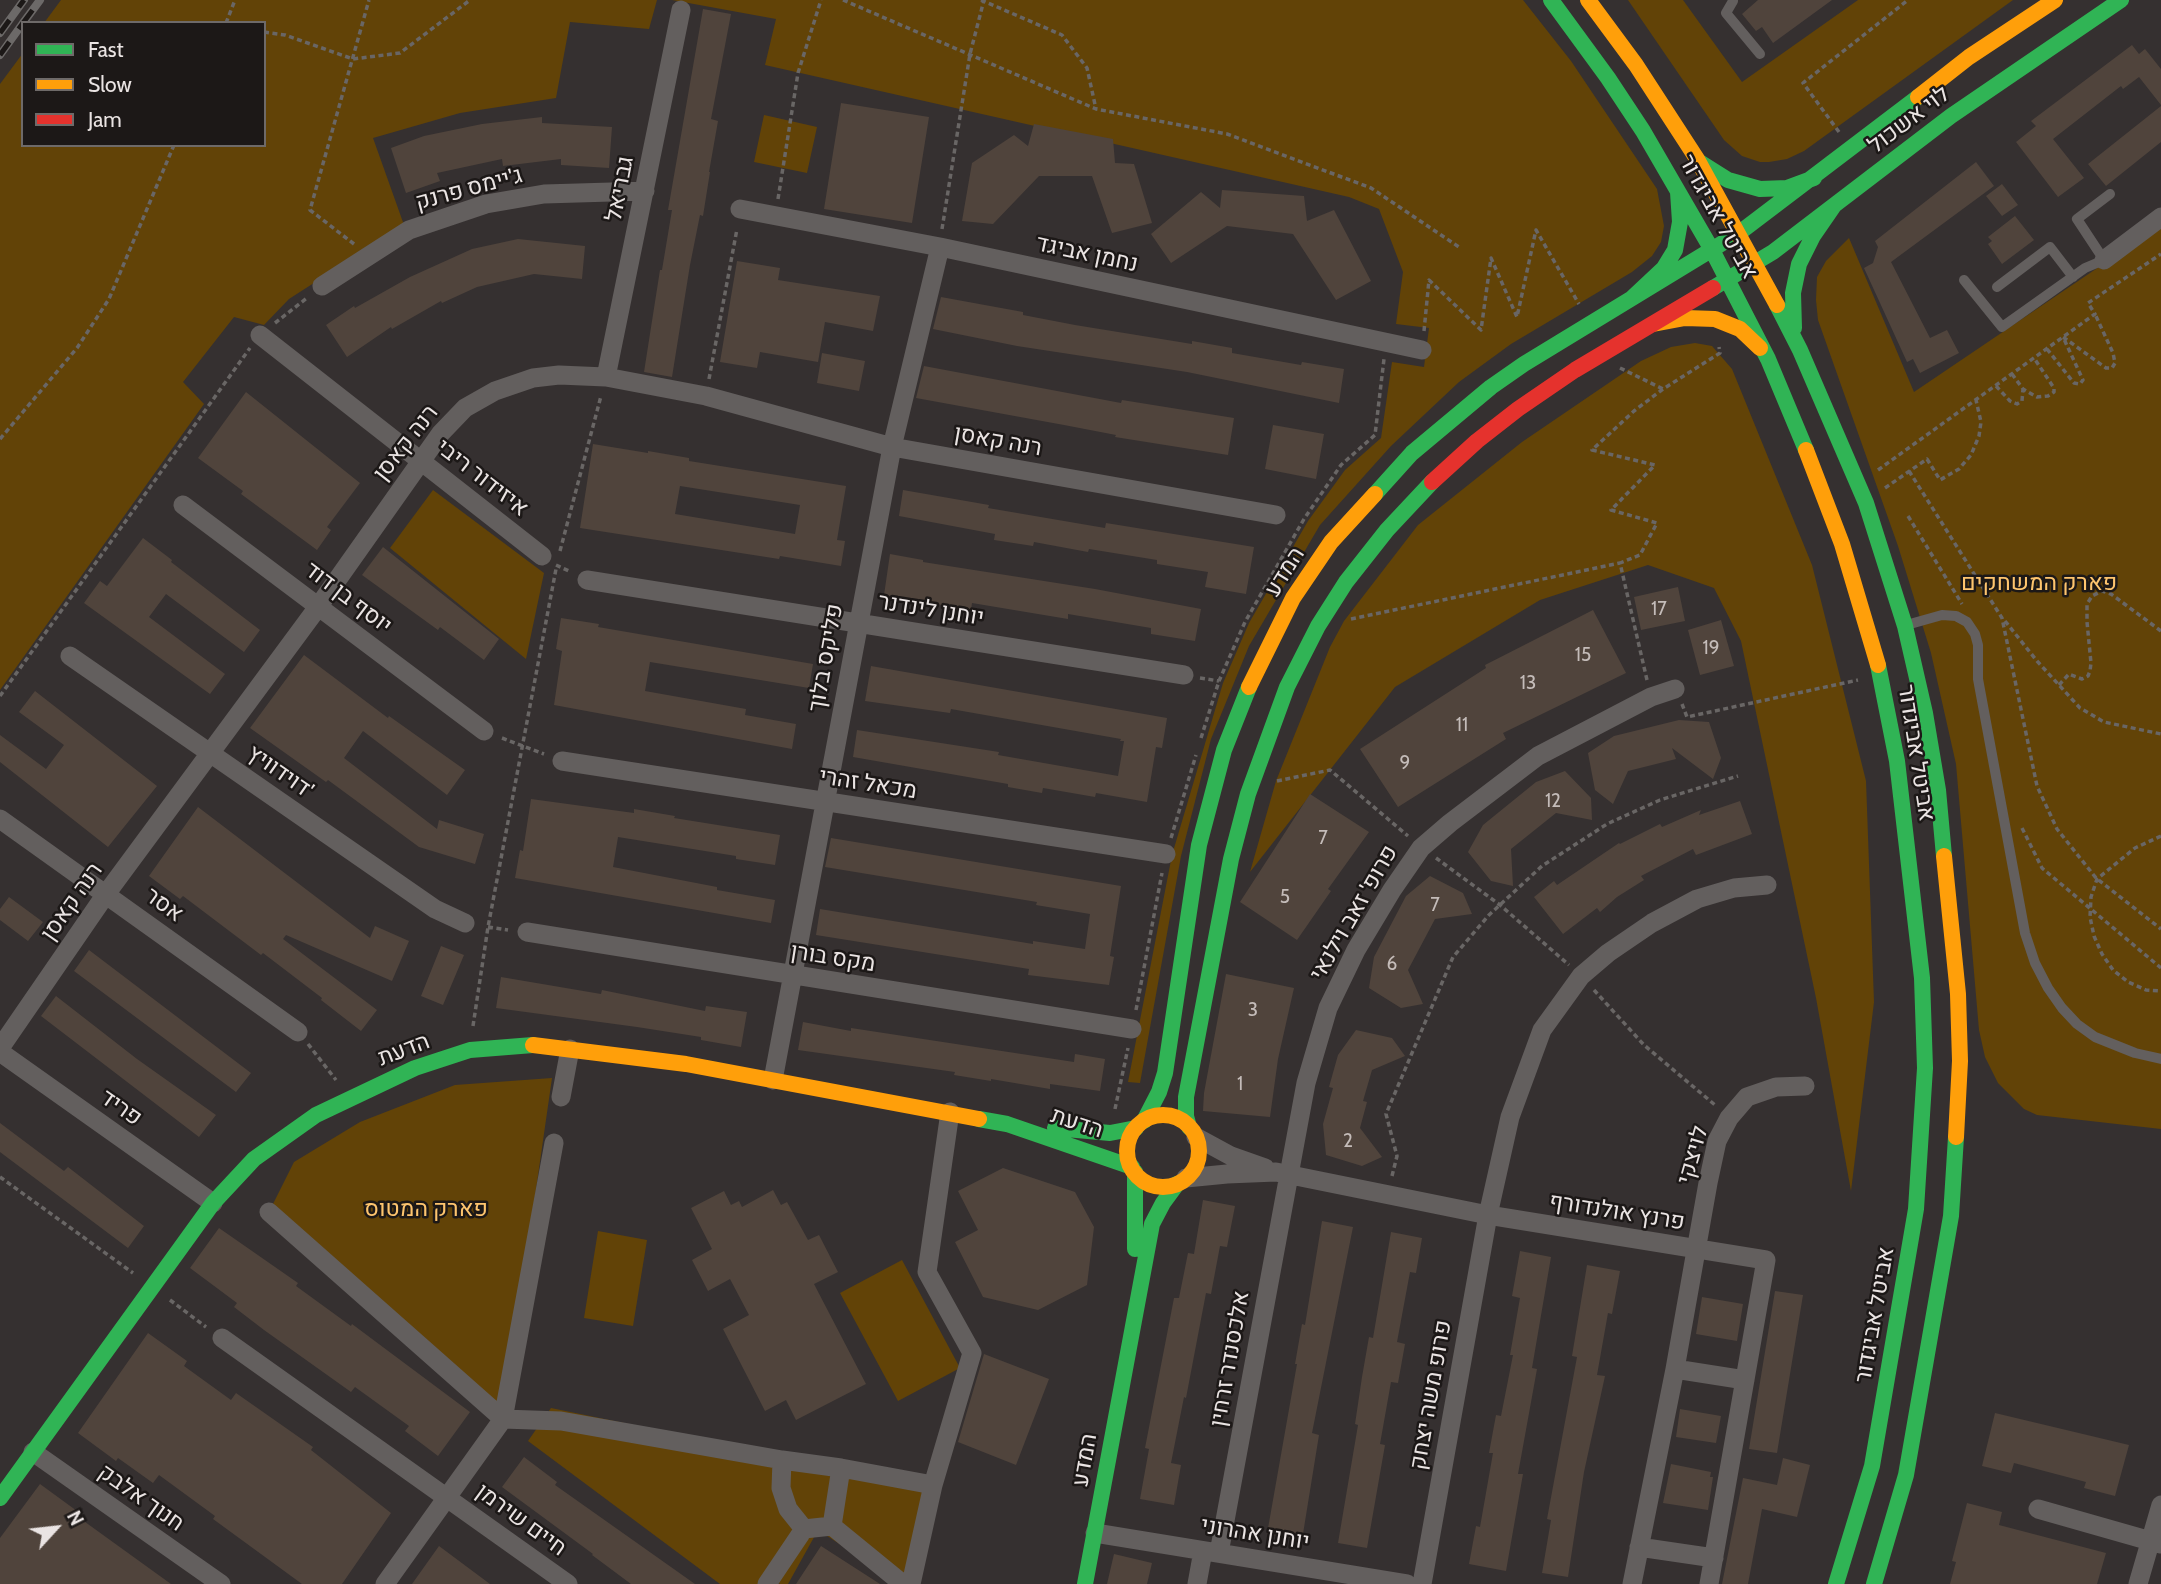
<!DOCTYPE html>
<html>
<head>
<meta charset="utf-8">
<style>
  body { margin:0 }
  #map { position:relative; width:2161px; height:1584px; overflow:hidden; background:#353030; font-family:Cabin,sans-serif }
  canvas { display:block }
  .legend { position:absolute; left:21px; top:21px; width:245px; height:126px; box-sizing:border-box; background:#1c1817; border:2px solid #6e6a69; margin:0; padding:9px 12px; list-style:none; font-size:21px; color:#eae4e3 }
  .legend li { display:flex; align-items:center; gap:14px; height:35px }
  .legend b { width:35px; border:2px solid #6e6a69 }
  .north { position:absolute; left:21px; top:1493px; width:70px; height:70px; -webkit-text-stroke:5px #1c1817; paint-order:stroke; rotate:63deg; font-size:19px; font-weight:700; line-height:28px; text-align:center; color:#eae4e3 }
  .north::after { content:''; display:block; margin:auto; width:24px; height:32px; background:#eae4e3; clip-path:polygon(50% 0,100% 100%,50% 72%,0 100%) }
</style>
</head>
<body>
<div id="map">
<canvas width="2161" height="1584"></canvas>
<ul class="legend">
<li><b style="height:9px;background:#30b455"></b>Fast</li>
<li><b style="height:9px;background:#ff9f0a"></b>Slow</li>
<li><b style="height:9px;background:#e5322d"></b>Jam</li>
</ul>
<div class="north">N</div>
</div>
<script>
const g = document.querySelector('canvas').getContext('2d');
g.lineJoin = 'round';
function fill(path, color) {
  g.fillStyle = color;
  g.fill(path, 'evenodd');
}
function toPath(rows) {
  const path = new Path2D();
  for (const r of rows) {
    if (r.length === 3) {
      path.moveTo(r[0] + r[2], r[1]);
      path.arc(r[0], r[1], r[2], 0, 2 * Math.PI);
      continue;
    }
    path.moveTo(r[0], r[1]);
    for (let i = 2; i < r.length; i += 2) path.lineTo(r[i], r[i + 1]);
  }
  return path;
}
function stroke(path, color, width, dash) {
  g.strokeStyle = color;
  g.lineWidth = width;
  g.lineCap = dash ? 'butt' : 'round';
  g.setLineDash(dash || []);
  g.stroke(path);
}
function drawText(font, color, halo, rows, align = 'center') {
  g.font = font + ' Cabin,Heebo,sans-serif';
  g.lineWidth = 5;
  g.setLineDash([]);
  g.textBaseline = 'middle';
  g.strokeStyle = halo;
  g.fillStyle = color;
  for (const [text, x, y, turn = 0] of rows) {
    g.save();
    g.translate(x, y);
    g.rotate((+turn || 0) * Math.PI / 180);
    g.textAlign = isNaN(turn) ? turn : align;
    if (halo) g.strokeText(text, 0, 0);
    g.fillText(text, 0, 0);
    g.restore();
  }
}
fill(toPath([
  [61,0,657,0,649,29,570,22,556,98,460,113,373,138,404,225,289,299,264,325,234,317,183,382,204,404,0,690,0,84,23,53,23,145,264,145,264,23,44,23],
  [672,0,1523,0,1571,61,1657,189,1664,226,1661,242,1652,256,1632,272,1511,344,1459,382,1391,446,1320,525,1249,646,1211,739,1181,856,1140,1083,1128,1082,1172,855,1223,683,1249,623,1308,521,1345,470,1381,438,1392,362,1424,367,1429,328,1396,324,1403,272,1379,209,1349,197,765,65,776,19],
  [1628,0,1683,0,1742,82,1858,0,2013,0,1804,151,1787,159,1769,162,1760,162,1742,156,1724,140],
  [764,115,817,127,807,173,754,162],
  [2161,225,2161,1129,2037,1115,2024,1109,1998,1083,1985,1057,1979,1030,1956,764,1931,653,1898,546,1818,320,1816,300,1817,277,1826,261,1849,238,1914,392],
  [1695,343,1712,346,1732,369,1812,565,1866,781,1874,1002,1851,1191,1816,998,1741,641,1714,588,1648,565,1540,600,1395,687,1250,872,1276,781,1330,647,1344,621,1418,525,1522,442,1641,361,1671,347],
  [433,490,544,573,526,659,390,548],
  [552,1078,503,1419,269,1212,294,1162,360,1122,455,1085],
  [598,1231,647,1240,633,1326,584,1318],
  [902,1260,960,1368,898,1401,840,1293],
  [551,1408,726,1444,932,1482,901,1584,818,1530,788,1584,780,1584,771,1578,767,1584,720,1584,528,1441]
]), '#624307');
fill(toPath([
  [1758,0,1832,0,1773,43,1762,27,1756,31,1742,14],
  [703,9,731,14,711,119,718,121,709,172,710,172,703,216,700,215,690,265,672,377,644,372,660,270,662,270,672,210,668,210],
  [2132,45,2139,54,2145,49,2161,69,2161,105,2139,77,2123,89,2121,86,2053,139,2084,178,2058,197,2016,142,2036,126,2031,121],
  [841,103,929,117,912,223,824,209],
  [2161,106,2161,142,2106,186,2088,164],
  [542,117,542,123,612,127,609,168,561,165,561,159,503,166,502,159,437,173,440,181,406,193,391,148,424,136,482,124],
  [1034,124,1113,139,1115,163,1134,164,1152,223,1112,233,1092,176,1039,176,993,224,962,221,972,163,1014,135,1028,146],
  [1976,162,1994,186,1891,262,1930,338,1947,330,1959,353,1920,373,1913,359,1907,362,1864,268,1873,263,1878,247,1875,241],
  [2002,184,2018,205,2002,216,1986,196],
  [1222,190,1304,196,1307,221,1334,210,1371,281,1336,300,1293,234,1227,226,1171,263,1151,234,1201,192,1220,208],
  [2015,216,2034,240,2002,264,1988,244,1992,241,1988,237],
  [518,239,585,246,582,279,534,274,477,287,442,303,441,301,392,329,391,327,347,357,326,325,354,306,355,308,410,277,472,249],
  [737,261,780,268,778,280,880,296,873,331,825,322,818,362,760,352,757,368,720,362],
  [941,297,1023,312,1023,315,1075,325,1192,344,1192,341,1232,348,1232,353,1301,365,1302,362,1344,369,1339,403,1187,372,1017,346,933,329],
  [822,353,865,361,859,391,817,383],
  [924,366,1121,403,1122,400,1234,418,1228,455,1115,437,1116,435,1064,425,916,398],
  [246,392,360,483,327,527,331,530,317,550,241,494,243,491,198,458],
  [1273,425,1324,434,1316,479,1265,469],
  [593,444,648,453,648,451,689,458,689,461,846,486,837,540,845,541,841,566,780,556,779,559,580,528],
  [680,486,800,505,795,534,675,514],
  [903,490,989,505,988,508,1105,528,1106,523,1254,547,1246,594,1205,587,1208,572,1157,564,1157,560,1089,549,1088,552,1034,542,1033,546,994,540,995,534,899,516],
  [143,538,172,560,171,562,260,630,244,652,166,594,149,617,225,674,210,694,84,603,100,581,107,586],
  [383,547,499,639,484,660,440,627,438,630,362,575],
  [890,554,923,560,923,562,1095,589,1201,609,1195,641,1151,634,1151,628,1068,614,1068,619,972,603,971,610,884,595],
  [1678,587,1685,621,1641,630,1634,597],
  [1593,610,1626,673,1503,733,1506,739,1398,807,1360,749,1486,668,1485,665],
  [561,618,599,624,598,627,813,664,809,688,650,662,645,691,746,709,745,715,796,724,792,749,554,705,562,651,556,649],
  [1721,620,1734,666,1700,675,1688,630],
  [304,655,388,718,389,716,465,770,447,795,363,731,344,758,437,829,439,820,484,834,475,864,419,847,328,780,326,782,250,728],
  [871,666,1167,718,1162,748,1156,747,1147,802,1096,793,1095,797,1043,788,1042,793,1008,787,1008,784,853,757,857,730,999,752,998,755,1118,776,1124,741,1120,741,1121,739,951,709,950,713,865,701],
  [35,691,157,786,108,847,0,762,0,735,46,769,64,745,19,712],
  [1679,720,1709,722,1721,758,1713,779,1672,748,1676,759,1628,771,1613,804,1595,790,1588,753,1614,736],
  [1565,771,1591,798,1592,820,1556,813,1511,849,1513,886,1491,881,1468,852,1483,825,1536,782],
  [1310,794,1369,832,1328,889,1331,891,1297,940,1240,902],
  [531,799,634,813,634,809,675,816,674,818,780,835,775,865,736,859,736,856,618,837,613,867,717,887,717,890,775,900,771,923,515,878,520,850,523,851],
  [1740,801,1752,834,1696,855,1693,849,1641,876,1644,880,1617,897,1600,912,1597,908,1563,934,1534,897,1554,881,1557,885,1619,843,1620,844,1660,824,1662,827,1701,810,1699,815],
  [198,807,370,938,375,926,409,941,392,981,286,935,283,939,377,1010,361,1031,321,1000,322,998,263,953,261,955,183,896,180,899,149,876],
  [831,838,1121,886,1110,956,1114,957,1109,985,1028,975,1029,969,816,935,820,909,1033,944,1033,941,1085,949,1090,914,1036,905,1037,902,825,867],
  [1430,876,1463,893,1472,914,1435,919,1408,970,1423,1004,1401,1008,1369,988,1374,957,1406,896],
  [9,897,43,922,28,941,0,920,0,909],
  [441,946,464,955,443,1005,421,996],
  [89,950,251,1073,236,1092,74,971],
  [1226,974,1294,988,1278,1059,1270,1117,1203,1111,1204,1093],
  [501,977,601,994,602,990,705,1011,706,1006,747,1012,741,1047,701,1040,701,1037,637,1027,496,1008],
  [56,996,137,1059,216,1115,199,1137,41,1016],
  [803,1022,851,1031,851,1028,1074,1062,1075,1054,1105,1059,1100,1091,1050,1084,1050,1089,991,1079,991,1081,954,1075,955,1072,798,1050],
  [1356,1030,1392,1038,1405,1056,1372,1070,1363,1101,1367,1102,1360,1128,1382,1157,1362,1166,1326,1155,1323,1124,1333,1088,1329,1087,1338,1055],
  [0,1123,64,1171,68,1167,144,1226,128,1248,0,1152],
  [1003,1168,1075,1192,1094,1227,1087,1285,1038,1310,983,1297,955,1242,978,1230,958,1191],
  [773,1190,781,1205,787,1202,808,1240,819,1235,838,1272,814,1284,866,1384,796,1420,786,1400,765,1411,723,1329,749,1315,730,1279,708,1291,692,1260,712,1249,691,1208,724,1191,731,1205,739,1201,742,1207],
  [1203,1200,1235,1206,1227,1247,1220,1246,1211,1294,1206,1293,1186,1398,1184,1397,1171,1463,1181,1465,1174,1505,1140,1499,1149,1449,1145,1448,1174,1298,1179,1298,1188,1253,1194,1254],
  [1322,1221,1353,1227,1312,1433,1319,1435,1302,1540,1267,1534,1297,1364,1295,1364,1302,1324,1305,1325],
  [219,1228,298,1283,296,1286,351,1326,352,1324,470,1412,438,1456,405,1431,409,1426,355,1387,351,1392,264,1330,234,1307,237,1303,190,1268],
  [1391,1232,1422,1238,1416,1273,1410,1272,1397,1342,1405,1344,1398,1383,1391,1382,1380,1444,1385,1445,1367,1548,1338,1543,1358,1425,1355,1424,1362,1377,1369,1337,1373,1338],
  [1520,1251,1551,1257,1532,1368,1537,1369,1518,1474,1523,1474,1506,1571,1469,1564,1476,1526,1480,1527,1493,1453,1489,1453,1496,1415,1501,1416,1513,1355,1510,1355,1520,1298,1512,1296],
  [1587,1265,1620,1271,1612,1314,1608,1313,1597,1375,1605,1376,1584,1472,1568,1577,1542,1573,1551,1520,1547,1519,1577,1357,1572,1356],
  [1775,1291,1803,1295,1777,1453,1749,1449],
  [1702,1297,1743,1304,1737,1341,1696,1334],
  [148,1333,187,1361,184,1366,231,1400,236,1393,313,1447,311,1450,391,1513,342,1584,302,1584,213,1519,215,1516,159,1475,153,1483,118,1458,116,1461,78,1433],
  [984,1354,1049,1379,1016,1465,958,1442],
  [1680,1409,1721,1416,1716,1443,1676,1437],
  [1995,1413,2129,1445,2115,1496,2084,1488,2086,1482,2014,1463,2011,1473,1982,1466],
  [524,1457,557,1482,555,1485,695,1584,631,1584,592,1555,593,1554,502,1487],
  [1783,1458,1810,1465,1797,1517,1762,1509,1748,1584,1722,1584,1743,1478,1777,1485],
  [1671,1464,1711,1472,1710,1477,1713,1477,1708,1510,1663,1503],
  [40,1484,77,1511,74,1514,171,1584,0,1584,0,1538],
  [1967,1503,2002,1512,1999,1525,2106,1553,2097,1584,1950,1584,1956,1562,1952,1561],
  [439,1546,490,1584,412,1584],
  [821,1546,880,1584,796,1584],
  [1114,1554,1152,1563,1147,1584,1107,1584]
]), '#50443c');
stroke(toPath([
  [843,0,1096,109,1227,134,1371,188,1459,247],
  [981,0,1062,35,1087,68,1096,109],
  [226,23,235,0],
  [264,32,285,35,353,59,400,53,470,0],
  [1839,132,1803,83,1908,0],
  [778,199,798,73,821,0],
  [942,229,970,54,984,0],
  [354,244,310,210,369,0],
  [275,323,307,298],
  [1424,331,1429,280,1481,330,1491,258,1517,317,1536,230,1579,304],
  [2047,349,2074,383,2080,384,2083,380,2063,337,2106,368,2112,368,2115,363,2113,353,2095,314],
  [1620,368,1663,389],
  [2012,374,2023,389,2037,397,2048,396,2054,392,2054,388,2034,358],
  [709,379,737,229],
  [1996,386,2010,401,2017,404,2022,401,2023,389],
  [0,439,77,348,109,299,174,145],
  [1878,470,2095,314,2088,303,2161,254],
  [1909,471,2002,618,2037,786,2057,829,2096,878,2161,929],
  [1885,488,1927,459,1940,480,1959,469,1971,455,1979,436,1981,422,1976,400],
  [1908,516,1962,604],
  [560,551,601,396],
  [556,565,571,572],
  [1351,619,1620,563],
  [2005,621,2037,661,2080,708,2104,722,2161,734],
  [1200,678,1219,681],
  [1647,680,1620,563,1640,555,1657,523,1611,510,1655,465,1592,450,1634,411,1663,389,1720,353,1719,347],
  [2059,685,2069,674,2082,679,2088,676,2090,671,2091,663,2087,622,2087,604,2092,596,2102,591,2111,594,2161,631],
  [0,696,250,348],
  [1682,704,1687,717,1858,680],
  [502,738,544,754],
  [1201,738,1219,681,1245,622,1304,519,1341,465,1375,435,1384,359],
  [1277,781,1330,770,1408,836],
  [2022,828,2042,868,2161,968],
  [2161,836,2135,848,2097,879,2091,897,2090,917,2094,936,2102,954,2113,970,2128,982,2146,990,2161,991],
  [1171,838,1196,755],
  [1436,858,1500,905,1569,965],
  [488,927,508,930],
  [1594,990,1644,1045,1715,1105],
  [1136,1010,1162,873],
  [473,1026,488,927,556,569],
  [308,1044,336,1080],
  [1115,1109,1128,1048],
  [1392,1176,1397,1156,1386,1114,1453,957,1489,915,1542,866,1607,824,1660,800,1738,776],
  [0,1177,133,1273],
  [170,1300,206,1327]
]), '#696665', 3.5, [5, 3.5]);
stroke(toPath([
  [1733,1,1726,13,1760,54],
  [1964,280,2002,327,2085,268,2104,260,2077,219,2110,194],
  [1997,287,2050,247,2073,277],
  [1910,624,1942,615,1956,616,1967,622,1975,634,1978,645,1978,679,2025,933,2035,963,2048,988,2062,1008,2077,1024,2095,1037,2135,1053,2161,1059]
]), '#635f5e', 10);
stroke(toPath([
  [740,209,940,247,1422,350],
  [2104,260,2161,217],
  [322,286,409,230,486,204,544,194,645,191],
  [260,335,542,556],
  [606,377,681,10],
  [183,505,484,731],
  [587,580,1184,675],
  [70,656,435,909,465,923],
  [562,761,1166,854],
  [0,819,298,1032],
  [527,932,1132,1029],
  [0,1048,106,894,318,607,441,433,465,408,495,391,533,378,559,375,606,377,706,396,892,447,1276,515],
  [0,1052,213,1203],
  [773,1080,892,447,940,247],
  [561,1097,570,1049],
  [1196,1137,1231,1156,1265,1168],
  [1186,1178,1227,1174,1276,1172,1488,1215,1766,1260,1709,1584],
  [269,1212,503,1419,561,1421,782,1460,781,1488,788,1509,804,1529,767,1584],
  [222,1338,568,1584],
  [1675,1369,1745,1380],
  [33,1452,221,1584],
  [782,1460,841,1468,832,1526,804,1529],
  [841,1468,933,1485],
  [2038,1509,2161,1544],
  [832,1526,903,1584],
  [1095,1533,1407,1584],
  [1639,1547,1714,1558],
  [1219,1553,1306,1083,1328,1008,1356,950,1392,890,1421,848,1450,823,1538,756,1651,697,1675,689],
  [385,1584,503,1419,554,1143],
  [911,1584,933,1485,972,1353,927,1272,950,1112],
  [1197,1584,1203,1551],
  [1422,1584,1488,1215,1510,1117,1542,1030,1581,976,1608,953,1652,923,1697,899,1734,888,1767,885],
  [1632,1584,1675,1369,1708,1183,1717,1141,1729,1118,1747,1097,1776,1087,1805,1086],
  [2138,1584,2161,1505]
]), '#635f5e', 19);
stroke(toPath([
  [1551,0,1608,78,1643,131,1712,250,1768,359,1806,450],
  [1701,163,1728,180,1760,189,1787,188,1814,178],
  [1713,288,1773,252,1951,116,2121,0],
  [1632,298,1664,268,1675,250,1680,222,1678,192],
  [1777,305,1800,350,1866,503,1905,626,1925,713,1938,790,1944,856],
  [1794,328,1793,293,1799,264,1813,236,1833,207],
  [1375,494,1412,453,1491,387,1524,364,1739,233,1918,97],
  [979,1119,1007,1124,1132,1167],
  [1144,1121,1159,1092,1165,1073,1199,845,1224,750,1249,687],
  [1189,1127,1186,1116,1186,1097,1231,859,1248,794,1287,687,1318,626,1346,582,1387,530,1432,482],
  [1055,1128,1110,1133,1136,1128],
  [1135,1172,1135,1249],
  [0,1498,213,1203,254,1159,316,1115,415,1068,470,1050,533,1045],
  [1085,1584,1152,1224,1163,1203,1177,1184],
  [1836,1584,1872,1466,1916,1209,1925,1068,1922,978,1897,761,1878,665],
  [1874,1584,1906,1475,1951,1216,1956,1137]
]), '#30b455', 16);
stroke(toPath([
  [1588,0,1636,65,1697,159,1777,305],
  [1918,97,1969,57,2055,0],
  [1653,324,1685,318,1715,319,1740,329,1760,348],
  [1806,450,1842,544,1878,665],
  [1249,687,1293,598,1331,542,1375,494],
  [1944,856,1958,994,1960,1061,1956,1137],
  [533,1045,686,1064,979,1119],
  [1163,1151,36]
]), '#ff9f0a', 16);
stroke(toPath([
  [1432,482,1477,441,1518,409,1575,370,1713,288]
]), '#e5322d', 16);
const rail = toPath([
  [23,23,40,0],
  [0,33,24,0],
  [0,55,23,23]
]);
stroke(rail, '#6c6968', 8);
stroke(rail, '#1c1817', 5, [16]);
drawText('19px', '#c4bcb9', null, [
  ["17",1659,609],
  ["19",1711,648],
  ["15",1583,655],
  ["13",1528,683],
  ["11",1462,725],
  ["9",1405,763],
  ["12",1553,801],
  ["7",1323,838],
  ["5",1285,897],
  ["7",1435,905],
  ["6",1392,964],
  ["3",1253,1010],
  ["1",1240,1084],
  ["2",1348,1141]
]);
drawText('23px', '#eae4e3', '#1c1817', [
  ["לוי אשכול",1909,120,-37],
  ["ג'יימס פרנק",469,189,-15],
  ["גבריאל",620,189,-79],
  ["אביטל אביגדור",1718,217,61],
  ["נחמן אביגד",1087,254,12],
  ["רנה קאסן",998,441,10],
  ["רנה קאסן",406,443,-52],
  ["איזידור ריבי",482,478,38],
  ["המדע",1285,572,-58],
  ["יוסף בן דוד",348,598,37],
  ["יוחנן לינדנר",931,610,9],
  ["פליקס בלוך",826,658,-80],
  ["אביטל אביגדור",1916,753,81],
  ["דוידוויץ'",280,772,35],
  ["מכאל זהרי",868,784,9],
  ["רנה קאסן",72,902,-55],
  ["אסר",164,905,36],
  ["פרופ' זאב וילנאי",1354,913,-60],
  ["מקס בורן",833,958,9],
  ["הדעת",404,1050,-21],
  ["פריד",121,1108,35],
  ["הדעת",1077,1123,18],
  ["לויצקי",1693,1155,-74],
  ["פרנץ אולנדורף",1617,1212,9],
  ["אביטל אביגדור",1875,1315,-80],
  ["אלכסנדר זרחין",1230,1359,-80],
  ["פרופ משה יצחק",1431,1395,-80],
  ["המדע",1085,1460,-80],
  ["חנוך אלבק",141,1498,35],
  ["חיים שירמן",521,1520,36],
  ["יוחנן אהרוני",1255,1534,9]
]);
drawText('23px', '#fec56e', '#1c1817', [
  ["פארק המשחקים",2039,583],
  ["פארק המטוס",426,1209]
]);
</script>
</body>
</html>
